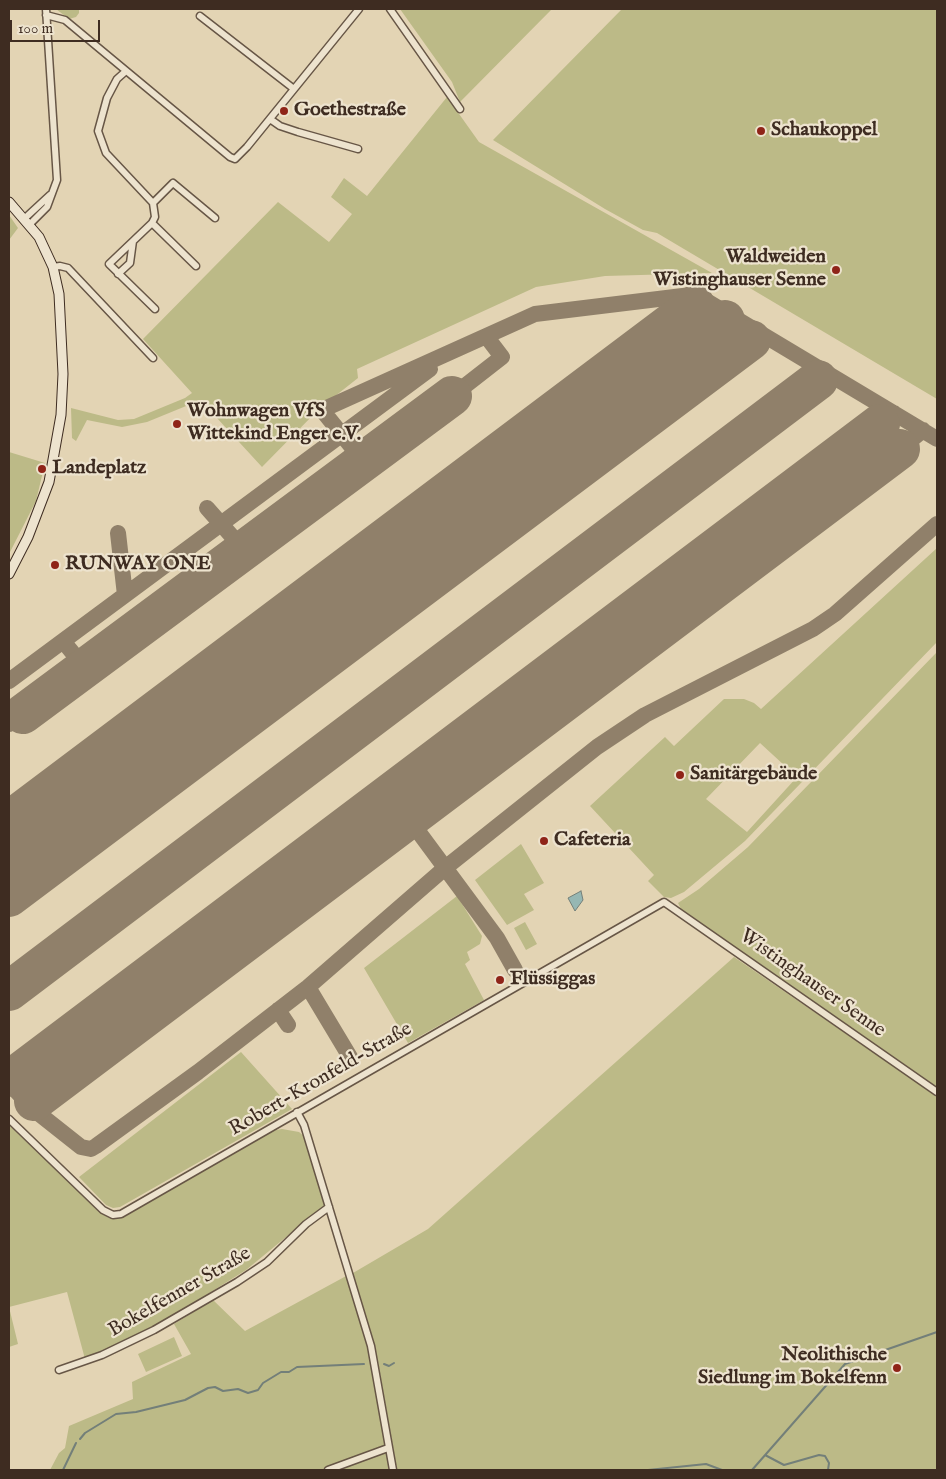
<!DOCTYPE html>
<html>
<head>
<meta charset="utf-8">
<style>
  body { margin:0 }
  #map { position:relative; width:946px; height:1479px; overflow:hidden; background:#e3d4b4; font-family:"IM FELL English",serif }
  canvas { display:block }
  .frame { position:absolute; inset:0; border:10px solid #3e2c21; pointer-events:none }
  .scale { position:absolute; left:10px; top:20px; width:90px; height:22px; box-sizing:border-box; border:2px solid #3e2c21; border-top:0; padding-left:6px; font-size:15px; line-height:18px; white-space:nowrap; color:#3e2c21; -webkit-text-stroke:4px #ede3ce; paint-order:stroke }
</style>
</head>
<body>
<div id="map">
<canvas width="946" height="1479"></canvas>
<div class="frame"></div>
<div class="scale">100 m</div>
</div>
<script>
const g = document.querySelector('canvas').getContext('2d');
g.lineJoin = 'round';
function fill(path, color) {
  g.fillStyle = color;
  g.fill(path, 'evenodd');
}
function toPath(rows) {
  const path = new Path2D();
  for (const r of rows) {
    path.moveTo(r[0], r[1]);
    for (let i = 2; i < r.length; i += 2) path.lineTo(r[i], r[i + 1]);
  }
  return path;
}
function stroke(path, color, width, dash) {
  g.strokeStyle = color;
  g.lineWidth = width;
  g.lineCap = dash ? 'butt' : 'round';
  g.setLineDash(dash || []);
  g.stroke(path);
}
function drawText(font, color, halo, rows, align = 'center') {
  g.font = font + ' "IM FELL English",serif';
  g.lineWidth = 4.5;
  g.setLineDash([]);
  g.textBaseline = 'middle';
  g.strokeStyle = halo;
  g.fillStyle = color;
  for (const [text, x, y, turn = 0] of rows) {
    g.save();
    g.translate(x, y);
    g.rotate((+turn || 0) * Math.PI / 180);
    g.textAlign = isNaN(turn) ? turn : align;
    if (halo) g.strokeText(text, 0, 0);
    g.fillText(text, 0, 0);
    g.restore();
  }
}
fill(toPath([
  [56,9,79,9,79,13,76,17,69,19],
  [400,9,552,9,460,102,452,82],
  [622,9,937,9,937,399,657,233,643,230,605,209,493,140],
  [447,97,479,142,712,273,605,276,536,287,357,369,358,378,320,408,262,467,205,405,206,401,191,404,147,422,122,427,87,420,76,441,72,438,71,408,118,420,134,419,185,398,192,393,143,339,278,202,329,242,352,214,331,197,344,178,367,196],
  [9,215,18,228,9,240],
  [9,452,45,463,36,501,9,554],
  [937,548,937,642,745,841,684,892,671,898,664,897,648,881,654,875,590,806,665,737,674,746,724,699,744,699,754,703,761,709],
  [760,743,797,777,747,832,706,799],
  [937,652,937,1087,681,909,678,903,699,889,748,847],
  [521,844,544,883,524,894,534,910,507,925,475,880],
  [457,896,482,936,480,944,467,952,470,960,465,964,484,1000,408,1043,364,968],
  [525,922,537,944,526,950,514,928],
  [734,957,937,1096,937,1470,397,1470,378,1362,353,1273,428,1229],
  [241,1052,292,1109,120,1207,113,1208,106,1205,79,1177],
  [9,1125,101,1213,116,1217,124,1217,271,1131,282,1129,299,1132,305,1137,325,1205,246,1270,152,1329,103,1352,85,1359,67,1292,9,1307,18,1344,9,1347],
  [348,1275,368,1344,390,1470,50,1470,59,1453,65,1448,69,1426,133,1399,132,1382,191,1354,174,1324,213,1300,245,1331],
  [174,1337,182,1356,146,1372,138,1354]
]), '#bcba87');
const water = toPath([
  [581,891,583,900,575,911,568,898,581,891]
]);
fill(water, '#96b7b3');
stroke(water, '#737f79', 1);
stroke(toPath([
  [384,1364,389,1366,394,1363],
  [80,1439,85,1433,116,1414,136,1412,185,1400,208,1388,215,1387,223,1391,238,1389,248,1393,258,1390,263,1383,281,1372,289,1372,297,1367,364,1364],
  [765,1455,784,1465,819,1455,825,1456,829,1463,828,1470],
  [63,1470,76,1443],
  [648,1470,706,1464,722,1470],
  [752,1470,845,1364,937,1332]
]), '#737f79', 2);
stroke(toPath([
  [452,396,502,357,486,336],
  [564,404,603,451],
  [880,424,894,413],
  [900,449,923,430],
  [363,461,322,410,535,314,691,295,700,297,937,439],
  [207,508,244,550],
  [118,533,125,595],
  [696,562,716,587],
  [63,641,85,668],
  [9,681,430,369],
  [9,724,23,714],
  [409,819,497,938,515,970],
  [199,938,218,963],
  [308,987,350,1057],
  [278,1010,288,1025],
  [9,1083,33,1109,81,1147,91,1149,96,1146,198,1072,308,987,445,868,597,747,645,715,813,629,835,614,937,524]
]), '#90806a', 16);
stroke(toPath([
  [23,714,452,396],
  [9,821,695,305],
  [9,857,725,320],
  [9,897,751,340],
  [9,991,818,380],
  [14,1077,880,424],
  [34,1101,900,449]
]), '#90806a', 40);
const street = toPath([
  [390,9,460,109],
  [46,15,65,20,230,157,235,159,247,147,359,9],
  [200,16,294,89],
  [126,71,117,79,107,98,98,131,106,153,153,203,155,217,152,223,109,264,155,309],
  [270,119,280,126,298,132,358,149],
  [153,203,173,183,215,218],
  [24,219,50,195],
  [152,223,196,266],
  [29,225,47,207,57,180,46,9],
  [53,267,60,266,68,268,153,358],
  [118,274,130,263,133,241],
  [297,1112,304,1125,371,1346,393,1470],
  [9,1119,103,1210,113,1215,121,1214,664,902,937,1092],
  [59,1370,102,1355,154,1330,237,1282,267,1262,306,1224,329,1207],
  [328,1470,388,1448]
]);
const secondary = toPath([
  [9,202,39,237,53,267,59,294,63,374,61,415,49,482,28,537,9,574]
]);
stroke(street, '#675646', 9);
stroke(secondary, '#3e2c21', 11);
stroke(street, '#ede3ce', 6);
stroke(secondary, '#ede3ce', 9);
for (const [x, y, r, color] of [
  [284,111,5,"#8f2418"],
  [761,131,5,"#8f2418"],
  [836,270,5,"#8f2418"],
  [177,424,5,"#8f2418"],
  [42,469,5,"#8f2418"],
  [55,565,5,"#8f2418"],
  [680,775,5,"#8f2418"],
  [544,841,5,"#8f2418"],
  [500,980,5,"#8f2418"],
  [897,1368,5,"#8f2418"]
]) {
  const dot = new Path2D();
  dot.arc(x, y, r, 0, 2 * Math.PI);
  g.fillStyle = color;
  g.fill(dot);
  stroke(dot, '#ede3ce', 2);
}
drawText('bold 20px', '#3e2c21', '#ede3ce', [
  ["Goethestraße",294,111],
  ["Schaukoppel",771,131],
  ["Waldweiden",826,258,"right"],
  ["Wistinghauser Senne",826,281,"right"],
  ["Wohnwagen VfS",187,412],
  ["Wittekind Enger e.V.",187,435],
  ["Landeplatz",52,469],
  ["RUNWAY ONE",65,565],
  ["Sanitärgebäude",690,775],
  ["Cafeteria",554,841],
  ["Flüssiggas",510,980],
  ["Neolithische",887,1356,"right"],
  ["Siedlung im Bokelfenn",887,1379,"right"]
], 'left');
drawText('20px', '#3e2c21', '#ede3ce', [
  ["Wistinghauser Senne",812,984,35],
  ["Robert-Kronfeld-Straße",321,1080,-30],
  ["Bokelfenner Straße",180,1293,-30]
]);
</script>
</body>
</html>
